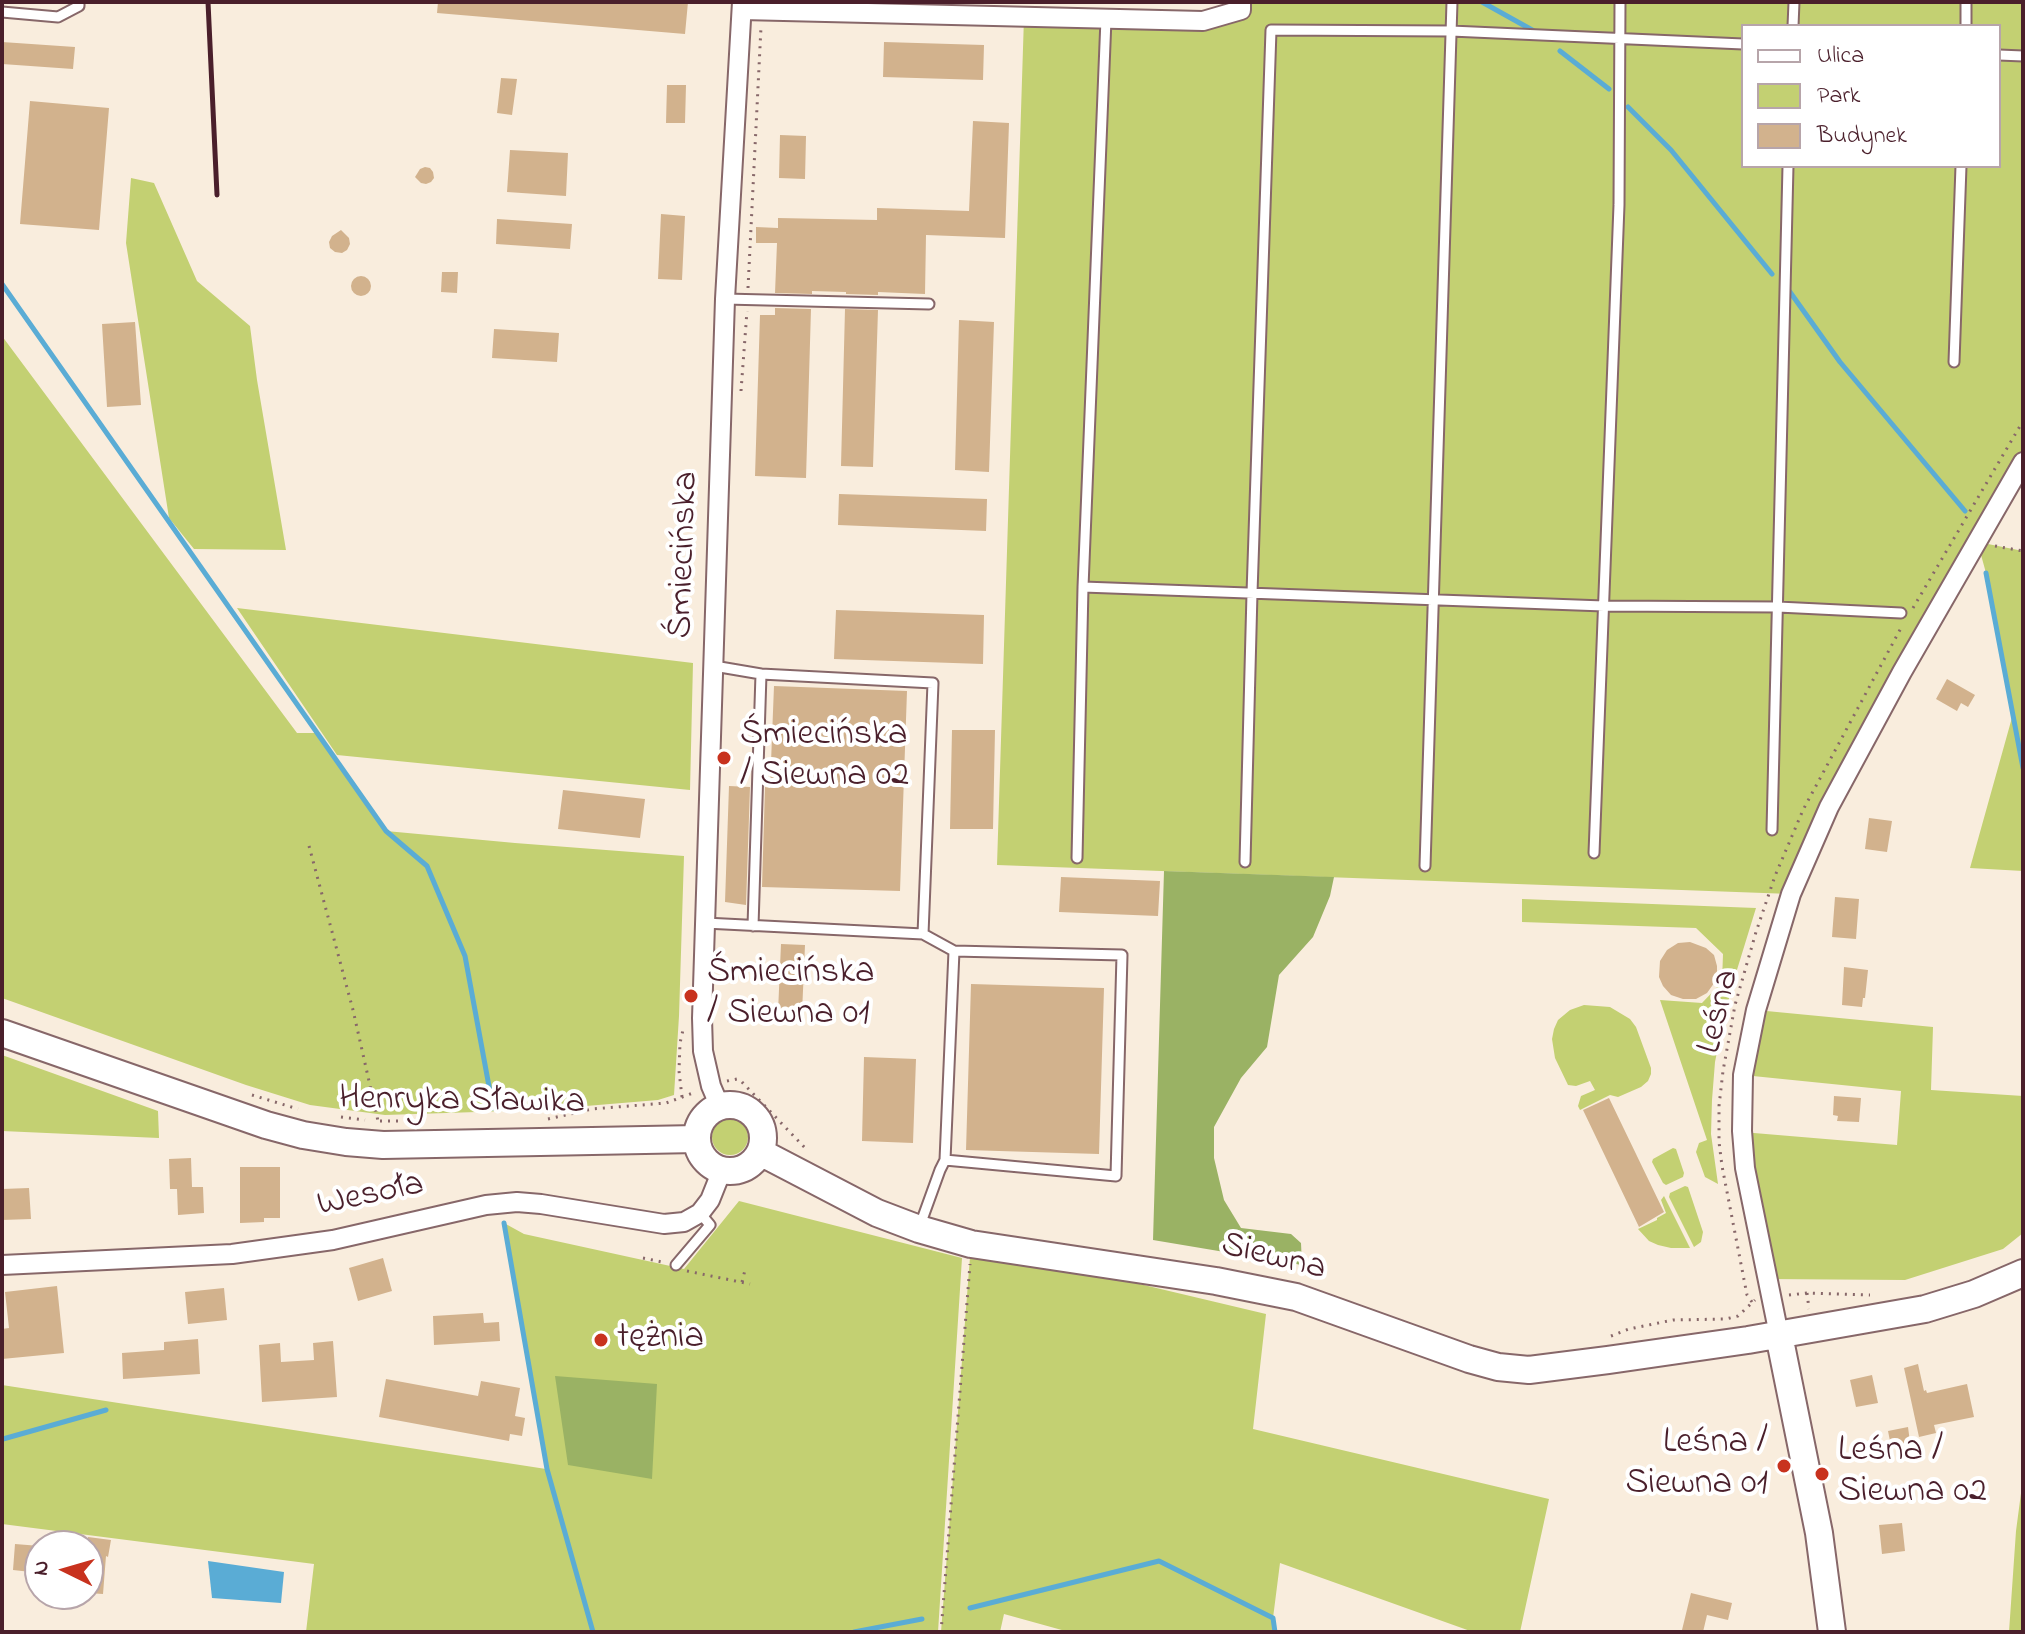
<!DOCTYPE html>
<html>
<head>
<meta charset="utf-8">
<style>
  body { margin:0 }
  #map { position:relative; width:2025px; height:1634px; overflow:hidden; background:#f9eddd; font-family:"Indie Flower",sans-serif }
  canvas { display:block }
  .frame { position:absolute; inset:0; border:4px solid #4a1f2b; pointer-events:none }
  .legend { position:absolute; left:1741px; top:24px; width:260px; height:144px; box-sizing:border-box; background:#fff; border:2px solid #b7a5aa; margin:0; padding:10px 14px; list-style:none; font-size:24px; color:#4a1f2b }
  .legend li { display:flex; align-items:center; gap:16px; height:40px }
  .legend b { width:40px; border:2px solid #b7a5aa }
  .north { position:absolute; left:24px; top:1530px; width:80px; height:80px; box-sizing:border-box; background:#fff; border:2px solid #b7a5aa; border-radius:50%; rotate:275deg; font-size:22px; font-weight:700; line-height:32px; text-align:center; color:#4a1f2b }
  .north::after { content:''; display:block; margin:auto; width:28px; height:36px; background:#c8321e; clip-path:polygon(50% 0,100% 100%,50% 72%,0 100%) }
</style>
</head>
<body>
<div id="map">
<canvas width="2025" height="1634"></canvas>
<div class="frame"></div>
<ul class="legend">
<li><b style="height:10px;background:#fff"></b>Ulica</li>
<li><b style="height:22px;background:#c3d072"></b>Park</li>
<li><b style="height:22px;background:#d2b28d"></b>Budynek</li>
</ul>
<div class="north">N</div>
</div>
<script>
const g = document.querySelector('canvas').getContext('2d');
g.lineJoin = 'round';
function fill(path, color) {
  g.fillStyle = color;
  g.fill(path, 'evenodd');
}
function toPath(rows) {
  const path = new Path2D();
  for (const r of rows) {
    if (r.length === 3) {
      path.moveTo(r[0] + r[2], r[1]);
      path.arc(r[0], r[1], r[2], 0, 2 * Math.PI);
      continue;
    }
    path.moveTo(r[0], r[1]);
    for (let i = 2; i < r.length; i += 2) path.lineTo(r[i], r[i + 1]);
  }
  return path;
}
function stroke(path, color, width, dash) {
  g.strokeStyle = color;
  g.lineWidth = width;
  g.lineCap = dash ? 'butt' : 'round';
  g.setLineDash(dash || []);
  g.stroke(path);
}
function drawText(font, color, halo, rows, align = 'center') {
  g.font = font + ' "Indie Flower",sans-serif';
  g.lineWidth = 8;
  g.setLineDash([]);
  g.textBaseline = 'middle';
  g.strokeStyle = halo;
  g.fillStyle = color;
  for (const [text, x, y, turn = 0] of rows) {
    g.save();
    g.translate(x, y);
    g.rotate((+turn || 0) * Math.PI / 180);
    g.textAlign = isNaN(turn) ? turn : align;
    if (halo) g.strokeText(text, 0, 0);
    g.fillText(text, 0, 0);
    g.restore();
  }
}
fill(toPath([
  [1241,2,2023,2,2023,462,1978,542,2023,551,2023,871,1970,868,2013,714,1986,573,1978,544,1791,894,997,865,1024,17,1203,21],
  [1743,26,1999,26,1999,166,1743,166],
  [131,178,154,183,197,281,250,326,257,380,286,550,194,549,169,518,126,243],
  [2,336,297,733,318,733,386,831,515,843,684,856,679,1016,674,1095,658,1100,538,1110,385,1115,310,1105,246,1085,2,998],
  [237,608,693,663,690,790,337,755],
  [1522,899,1756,908,1732,986,1722,1027,1715,1062,1712,1100,1711,1134,1718,1184,1705,1177,1696,1152,1699,1143,1707,1140,1660,1000,1702,1003,1722,982,1723,954,1696,928,1522,922],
  [1584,1005,1610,1007,1630,1019,1636,1027,1651,1068,1651,1074,1648,1081,1641,1087,1618,1097,1610,1095,1580,1110,1578,1106,1581,1096,1595,1090,1590,1081,1576,1086,1568,1085,1555,1058,1552,1039,1554,1029,1558,1020,1570,1010],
  [1756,1010,1933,1027,1931,1090,2023,1096,2023,1233,2003,1249,1905,1280,1766,1279,1742,1132,1897,1145,1901,1091,1743,1075],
  [2,1055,158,1111,159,1138,2,1131],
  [730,1137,18],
  [1673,1148,1676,1149,1684,1173,1683,1177,1666,1185,1663,1183,1652,1162,1653,1159],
  [1685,1186,1688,1187,1703,1232,1701,1242,1694,1247,1669,1197,1670,1193],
  [1664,1196,1690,1248,1671,1248,1658,1245,1649,1241,1638,1229,1657,1220,1657,1218,1666,1213,1661,1200],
  [739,1201,962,1258,938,1632,306,1632,314,1564,2,1524,2,1385,546,1469,504,1223,524,1234,684,1269],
  [971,1244,1266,1314,1253,1429,1549,1499,1520,1632,1473,1632,1280,1563,1273,1618,1275,1632,1069,1632,1004,1614,1000,1632,941,1632],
  [2023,1478,2023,1632,2009,1632,2016,1531]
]), '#c3d072');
fill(toPath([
  [1164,871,1334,877,1330,896,1313,937,1279,975,1267,1047,1241,1078,1214,1127,1214,1158,1224,1200,1241,1228,1291,1234,1301,1243,1302,1265,1153,1240],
  [555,1376,657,1384,652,1479,568,1465]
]), '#9ab264');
fill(toPath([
  [208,1561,284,1572,281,1603,212,1598]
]), '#5aacd5');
stroke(toPath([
  [1482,2,1534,31],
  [1560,51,1609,89],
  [1628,107,1671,150,1772,274],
  [2,284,386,831,427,866,465,956,493,1108],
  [1790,292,1840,362,1965,511],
  [1986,573,2023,768],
  [504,1223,547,1469,593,1632],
  [3,1439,106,1410],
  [970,1608,1159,1561,1273,1618,1275,1632],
  [854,1632,922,1619]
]), '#5aacd5', 5);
fill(toPath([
  [438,2,688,2,685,34,437,13],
  [2,42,75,47,73,69,2,64],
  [884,42,984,45,983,80,883,77],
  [501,78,517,79,512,115,497,113],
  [667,85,686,85,685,123,666,123],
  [30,101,109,108,99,230,20,224],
  [973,121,1009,123,1005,238,926,235,925,294,878,292,878,295,846,294,846,292,812,291,812,294,775,293,777,243,756,243,756,227,778,228,778,218,877,220,877,208,969,211],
  [780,135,806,136,805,179,779,178],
  [510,150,568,153,566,196,507,192],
  [425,167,430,168,433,172,434,178,431,182,426,184,421,183,415,177,420,169],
  [661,214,685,216,682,280,658,279],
  [497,219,572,224,570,249,496,244],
  [341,230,349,238,350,244,347,250,342,253,335,252,330,248,329,242,332,236],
  [442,272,458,272,457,293,441,292],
  [361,286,10],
  [775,308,811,309,806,478,755,476,760,315,775,315],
  [845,309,878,310,873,467,841,466],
  [959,320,994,322,989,472,955,470],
  [135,322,141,405,107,407,102,324],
  [494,329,559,333,557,362,492,358],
  [839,494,987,499,986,531,838,525],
  [836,610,984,615,983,664,834,659],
  [1947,679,1975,695,1968,707,1961,703,1957,711,1936,699],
  [774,686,907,691,900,891,762,887,765,787,770,788],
  [952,730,995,730,993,829,950,829],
  [729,786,750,787,746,905,725,902],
  [563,790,645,799,640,838,558,829],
  [1869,818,1892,821,1887,852,1865,849],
  [1061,877,1160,881,1158,916,1059,912],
  [1835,897,1859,899,1856,939,1832,937],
  [1690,942,1706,948,1714,955,1717,966,1717,979,1707,993,1696,999,1683,999,1671,995,1663,986,1659,977,1660,961,1667,950,1678,943],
  [781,944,805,945,802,1013,778,1012],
  [1844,967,1868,970,1865,998,1863,998,1862,1007,1842,1005],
  [971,984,1104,988,1099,1154,966,1150],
  [864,1057,916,1059,913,1143,862,1141],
  [1834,1096,1861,1098,1859,1122,1837,1121,1838,1116,1833,1115],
  [1609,1098,1664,1212,1639,1227,1583,1110],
  [191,1158,192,1187,203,1187,204,1213,178,1215,177,1189,170,1189,169,1159],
  [240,1167,280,1167,280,1218,264,1218,264,1222,240,1223],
  [29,1188,31,1219,2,1220,2,1189],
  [383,1258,392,1291,358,1301,349,1268],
  [57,1286,64,1353,2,1359,2,1329,9,1328,5,1292],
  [224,1288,227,1320,188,1324,185,1292],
  [483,1313,484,1323,499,1322,500,1341,434,1345,433,1316],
  [198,1339,200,1374,123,1379,122,1353,164,1350,164,1342],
  [333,1341,337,1397,262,1402,259,1345,280,1343,281,1362,314,1360,313,1343],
  [1918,1364,1924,1391,1926,1390,1927,1393,1967,1384,1974,1417,1934,1425,1936,1433,1919,1437,1904,1368],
  [1872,1375,1878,1403,1856,1407,1850,1380],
  [386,1379,478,1396,481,1381,520,1388,515,1416,525,1418,522,1436,510,1434,509,1441,379,1417],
  [1908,1427,1910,1442,1891,1446,1888,1431],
  [1902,1523,1905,1551,1882,1554,1879,1525],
  [88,1537,111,1540,108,1557,106,1556,103,1594,88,1593],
  [15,1544,40,1546,40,1573,13,1570],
  [1691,1593,1732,1603,1728,1620,1707,1615,1703,1632,1682,1630]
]), '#d2b28d');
const lane = toPath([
  [2,12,58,17,79,6,79,2],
  [1106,19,1083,587,1604,606,1778,607,1901,613],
  [1793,26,1794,2],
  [1966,26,1966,2],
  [1999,55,2023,56],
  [725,299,929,304],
  [1954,362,1961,166],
  [714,666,761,674],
  [1772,830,1788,166],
  [1594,853,1619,205,1620,2],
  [1077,858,1083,587],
  [1245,862,1252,593,1271,30,1451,31,1743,44],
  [1425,866,1452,2],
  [705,923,923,934,954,951,945,1160,1116,1176,1122,955,954,951],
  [753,926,761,674,933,683,923,934],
  [919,1228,940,1170,945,1160],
  [676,1265,710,1225,700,1213]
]);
const street = toPath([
  [742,10,1203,21,1241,10,1241,2],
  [720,1107,711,1086,703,1051,702,1018,725,299,742,2],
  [2,1265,232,1254,333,1240,486,1205,517,1202,541,1204,664,1224,684,1222,700,1213,710,1200,722,1170],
  [1779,1335,1745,1168,1742,1131,1743,1075,1756,1010,1791,894,1829,807,1902,672,2023,462]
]);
const secondary = toPath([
  [2,1033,266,1125,303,1135,346,1142,383,1145,697,1139],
  [730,1138,33],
  [760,1152,877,1213,919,1229,971,1244,1216,1281,1296,1297,1469,1359,1498,1367,1529,1370,1608,1360,1748,1340,1925,1309,1974,1294,2023,1273],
  [1779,1335,1819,1533,1832,1632]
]);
stroke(lane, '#876769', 13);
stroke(street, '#876769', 22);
stroke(secondary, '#876769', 30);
stroke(toPath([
  [748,288,761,27],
  [741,391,747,311],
  [1995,546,2023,551],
  [1913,608,2023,421],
  [309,846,353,1010,378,1121],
  [727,1081,737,1079,741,1081,808,1151],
  [252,1095,298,1109],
  [682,1097,679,1071,680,1043,683,1030],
  [341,1117,365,1120],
  [548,1119,592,1109,666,1103,693,1093],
  [380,1121,401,1121],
  [643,1258,662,1262],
  [687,1271,750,1284],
  [742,1282,745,1270],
  [1807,1293,1809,1309],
  [1789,1295,1807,1293,1870,1295],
  [1752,1302,1747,1295,1722,1166,1719,1142,1719,1106,1723,1071,1735,1005,1756,932,1775,876,1803,810,1901,628],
  [1611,1336,1629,1329,1673,1320,1726,1319,1738,1316,1755,1300],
  [941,1632,970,1264]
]), '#876769', 3, [2, 6]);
stroke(lane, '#fff', 9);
stroke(street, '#fff', 18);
stroke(secondary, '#fff', 26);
stroke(toPath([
  [208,2,217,195]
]), '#4a1f2b', 5);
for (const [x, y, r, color] of [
  [724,758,8,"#c8321e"],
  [691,996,8,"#c8321e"],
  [601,1340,8,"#c8321e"],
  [1784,1466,8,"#c8321e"],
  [1822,1474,8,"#c8321e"]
]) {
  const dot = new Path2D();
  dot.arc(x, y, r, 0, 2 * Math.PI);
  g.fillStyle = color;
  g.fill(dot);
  stroke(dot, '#fff', 3);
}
drawText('36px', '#4a1f2b', '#fff', [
  ["Śmiecińska",686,555,-88],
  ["Leśna",1721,1012,-77],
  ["Henryka Sławika",462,1103,1],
  ["Wesoła",371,1197,-12],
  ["Siewna",1273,1259,14]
]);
drawText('36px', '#4a1f2b', '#fff', [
  ["Śmiecińska",740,737],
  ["/ Siewna 02",740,778],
  ["Śmiecińska",707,975],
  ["/ Siewna 01",707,1016],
  ["tężnia",617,1340],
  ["Leśna /",1768,1445,"right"],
  ["Siewna 01",1768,1486,"right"],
  ["Leśna /",1838,1453],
  ["Siewna 02",1838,1494]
], 'left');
</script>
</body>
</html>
